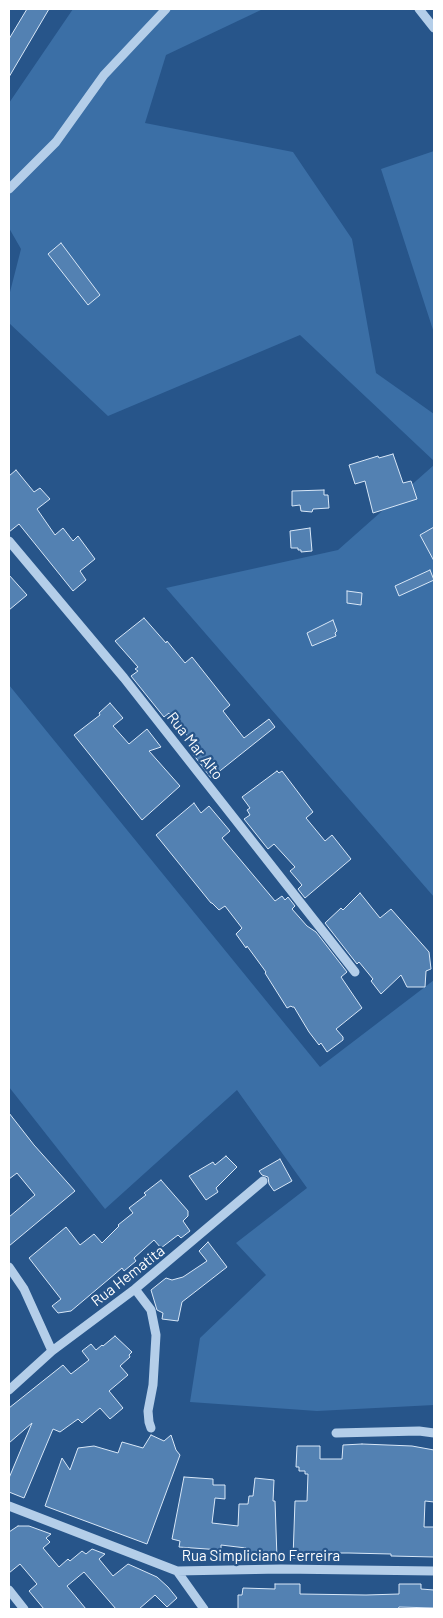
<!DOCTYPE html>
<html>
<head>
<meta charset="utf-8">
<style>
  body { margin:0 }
  #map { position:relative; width:443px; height:1618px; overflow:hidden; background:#27558a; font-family:Barlow,sans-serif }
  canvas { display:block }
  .frame { position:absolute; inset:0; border:10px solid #fff; pointer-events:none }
</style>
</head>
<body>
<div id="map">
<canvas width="443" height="1618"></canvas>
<div class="frame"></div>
</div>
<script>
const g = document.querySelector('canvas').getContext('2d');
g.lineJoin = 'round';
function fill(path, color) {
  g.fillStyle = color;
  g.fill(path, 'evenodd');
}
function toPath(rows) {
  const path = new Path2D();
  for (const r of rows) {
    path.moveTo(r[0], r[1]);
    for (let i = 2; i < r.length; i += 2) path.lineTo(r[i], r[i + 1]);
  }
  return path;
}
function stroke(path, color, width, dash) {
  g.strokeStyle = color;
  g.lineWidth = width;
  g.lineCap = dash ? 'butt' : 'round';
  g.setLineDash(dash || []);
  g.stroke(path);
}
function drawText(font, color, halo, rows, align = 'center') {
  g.font = font + ' Barlow,sans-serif';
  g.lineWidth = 4.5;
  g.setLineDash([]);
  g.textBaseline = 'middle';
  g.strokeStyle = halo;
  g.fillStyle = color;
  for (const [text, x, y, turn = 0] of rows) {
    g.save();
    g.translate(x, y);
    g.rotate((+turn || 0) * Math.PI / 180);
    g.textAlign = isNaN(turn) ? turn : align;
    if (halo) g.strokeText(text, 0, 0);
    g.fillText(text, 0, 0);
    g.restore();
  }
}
fill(toPath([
  [73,9,263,9,166,55,145,123,293,152,352,239,376,373,434,414,434,461,300,335,108,416,9,323,9,296,21,249,9,228,9,103],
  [434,151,434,333,381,169],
  [434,465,434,897,166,588,338,550],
  [9,685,320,1067,434,980,434,1405,317,1411,190,1402,200,1338,266,1275,236,1243,307,1188,237,1090,105,1209,9,1087]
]), '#3b6fa6');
const building = toPath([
  [27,9,49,9,9,77,9,39,27,9],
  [61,243,100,295,88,305,48,254,61,243],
  [393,454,403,483,411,481,417,499,373,513,365,481,355,484,349,465,378,456,379,458,393,454],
  [16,470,34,492,40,488,50,499,37,509,55,535,63,528,73,541,78,536,95,559,80,571,86,580,73,591,19,524,9,532,9,476,16,470],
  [324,490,324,495,328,495,329,508,313,509,312,512,301,511,300,505,292,506,292,491,324,490],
  [434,527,434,561,420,535,434,527],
  [310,528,312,551,301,552,301,550,298,550,298,548,291,548,290,531,310,528],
  [430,570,434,580,399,596,395,586,430,570],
  [9,575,27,595,9,610,9,575],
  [347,591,362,593,361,605,347,603,347,591],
  [144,618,166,643,167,641,185,663,192,657,230,705,223,711,244,738,269,719,275,727,211,778,193,754,199,750,169,713,164,717,131,676,138,671,135,669,138,667,115,641,144,618],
  [333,620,337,631,335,633,336,636,312,646,307,633,333,620],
  [110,703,123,718,113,726,129,744,147,729,161,747,149,751,180,786,142,820,74,735,100,715,99,713,110,703],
  [277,771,279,773,282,771,313,812,306,818,325,841,332,835,351,859,305,898,298,889,302,885,290,871,295,867,274,844,268,849,244,819,250,815,247,810,250,808,242,797,277,771],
  [194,803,201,813,209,806,230,831,222,838,275,901,282,896,285,900,288,897,295,906,292,909,307,926,316,932,347,972,341,977,362,1008,336,1029,343,1037,343,1040,327,1052,321,1043,319,1045,309,1032,294,1007,292,1007,291,1006,287,1008,265,973,266,972,247,946,246,948,236,934,242,928,225,906,219,910,212,903,211,903,156,835,194,803],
  [360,893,380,918,391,909,429,952,431,969,426,971,425,987,407,987,401,975,381,994,371,981,373,979,359,962,357,964,325,923,341,908,343,910,360,893],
  [9,1113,34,1145,75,1191,9,1246,9,1217,35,1195,17,1173,9,1179,9,1113],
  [226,1156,237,1167,216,1188,218,1192,206,1200,189,1176,213,1162,215,1165,226,1156],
  [280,1159,292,1181,274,1191,269,1184,268,1177,262,1175,259,1171,280,1159],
  [161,1180,188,1211,188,1216,183,1221,190,1231,181,1238,178,1235,161,1248,154,1240,134,1258,136,1261,124,1271,122,1268,71,1311,58,1313,52,1306,61,1299,29,1258,66,1227,80,1245,94,1234,102,1243,119,1226,118,1225,133,1213,129,1208,146,1195,144,1193,161,1180],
  [208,1242,227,1267,182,1302,178,1321,162,1319,163,1313,157,1310,151,1290,166,1278,172,1280,183,1277,207,1261,199,1251,208,1242],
  [115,1336,132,1352,129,1355,130,1357,120,1366,128,1375,109,1391,123,1408,110,1419,100,1408,82,1423,78,1419,60,1432,53,1429,24,1498,9,1492,9,1478,32,1423,9,1443,9,1408,63,1365,71,1374,89,1360,82,1351,91,1344,96,1350,102,1345,103,1346,115,1336],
  [151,1435,164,1441,171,1435,176,1450,180,1455,147,1544,45,1506,62,1458,70,1470,78,1448,94,1446,118,1453,122,1442,143,1448,151,1435],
  [362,1444,412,1446,434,1450,434,1502,425,1501,424,1527,434,1527,434,1557,391,1556,391,1554,349,1553,316,1553,316,1558,293,1558,295,1501,307,1501,308,1474,305,1474,305,1471,299,1471,299,1467,296,1467,297,1446,320,1446,320,1459,342,1459,343,1445,362,1444],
  [184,1477,213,1479,213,1485,225,1485,225,1499,215,1498,212,1523,238,1526,239,1504,248,1504,249,1496,253,1496,255,1478,274,1480,273,1501,275,1501,277,1558,245,1557,246,1548,221,1545,221,1550,179,1547,180,1541,172,1539,184,1477],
  [18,1526,29,1526,51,1534,46,1538,50,1542,43,1548,59,1567,68,1559,70,1561,82,1551,86,1554,92,1549,105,1554,99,1559,113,1576,128,1564,157,1577,168,1587,177,1598,167,1607,155,1595,139,1609,116,1609,84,1572,67,1586,86,1609,44,1609,29,1591,37,1584,20,1564,9,1573,9,1532,18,1526],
  [275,1584,300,1584,300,1594,366,1595,399,1594,399,1584,421,1584,421,1589,434,1590,434,1608,399,1607,398,1609,238,1609,238,1595,242,1595,243,1588,275,1589,275,1584]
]);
fill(building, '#5381b2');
stroke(building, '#d8e7f7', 1);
stroke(toPath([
  [419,9,434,28],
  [9,189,56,142,104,75,166,9],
  [9,541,124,678,355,972],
  [9,1267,24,1289,52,1351],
  [135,1289,151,1310,156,1335,153,1385,148,1411,149,1422,151,1428],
  [9,1390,52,1351,135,1289,263,1181],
  [336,1433,419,1431,434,1433],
  [9,1506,177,1571,281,1569,434,1571],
  [177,1571,204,1609],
  [9,1590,24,1609]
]), '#b4cee9', 9);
drawText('15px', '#fff', '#27558a', [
  ["Rua Mar Alto",195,746,52],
  ["Rua Hematita",128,1276,-38],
  ["Rua Simpliciano Ferreira",261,1556]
]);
</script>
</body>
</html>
